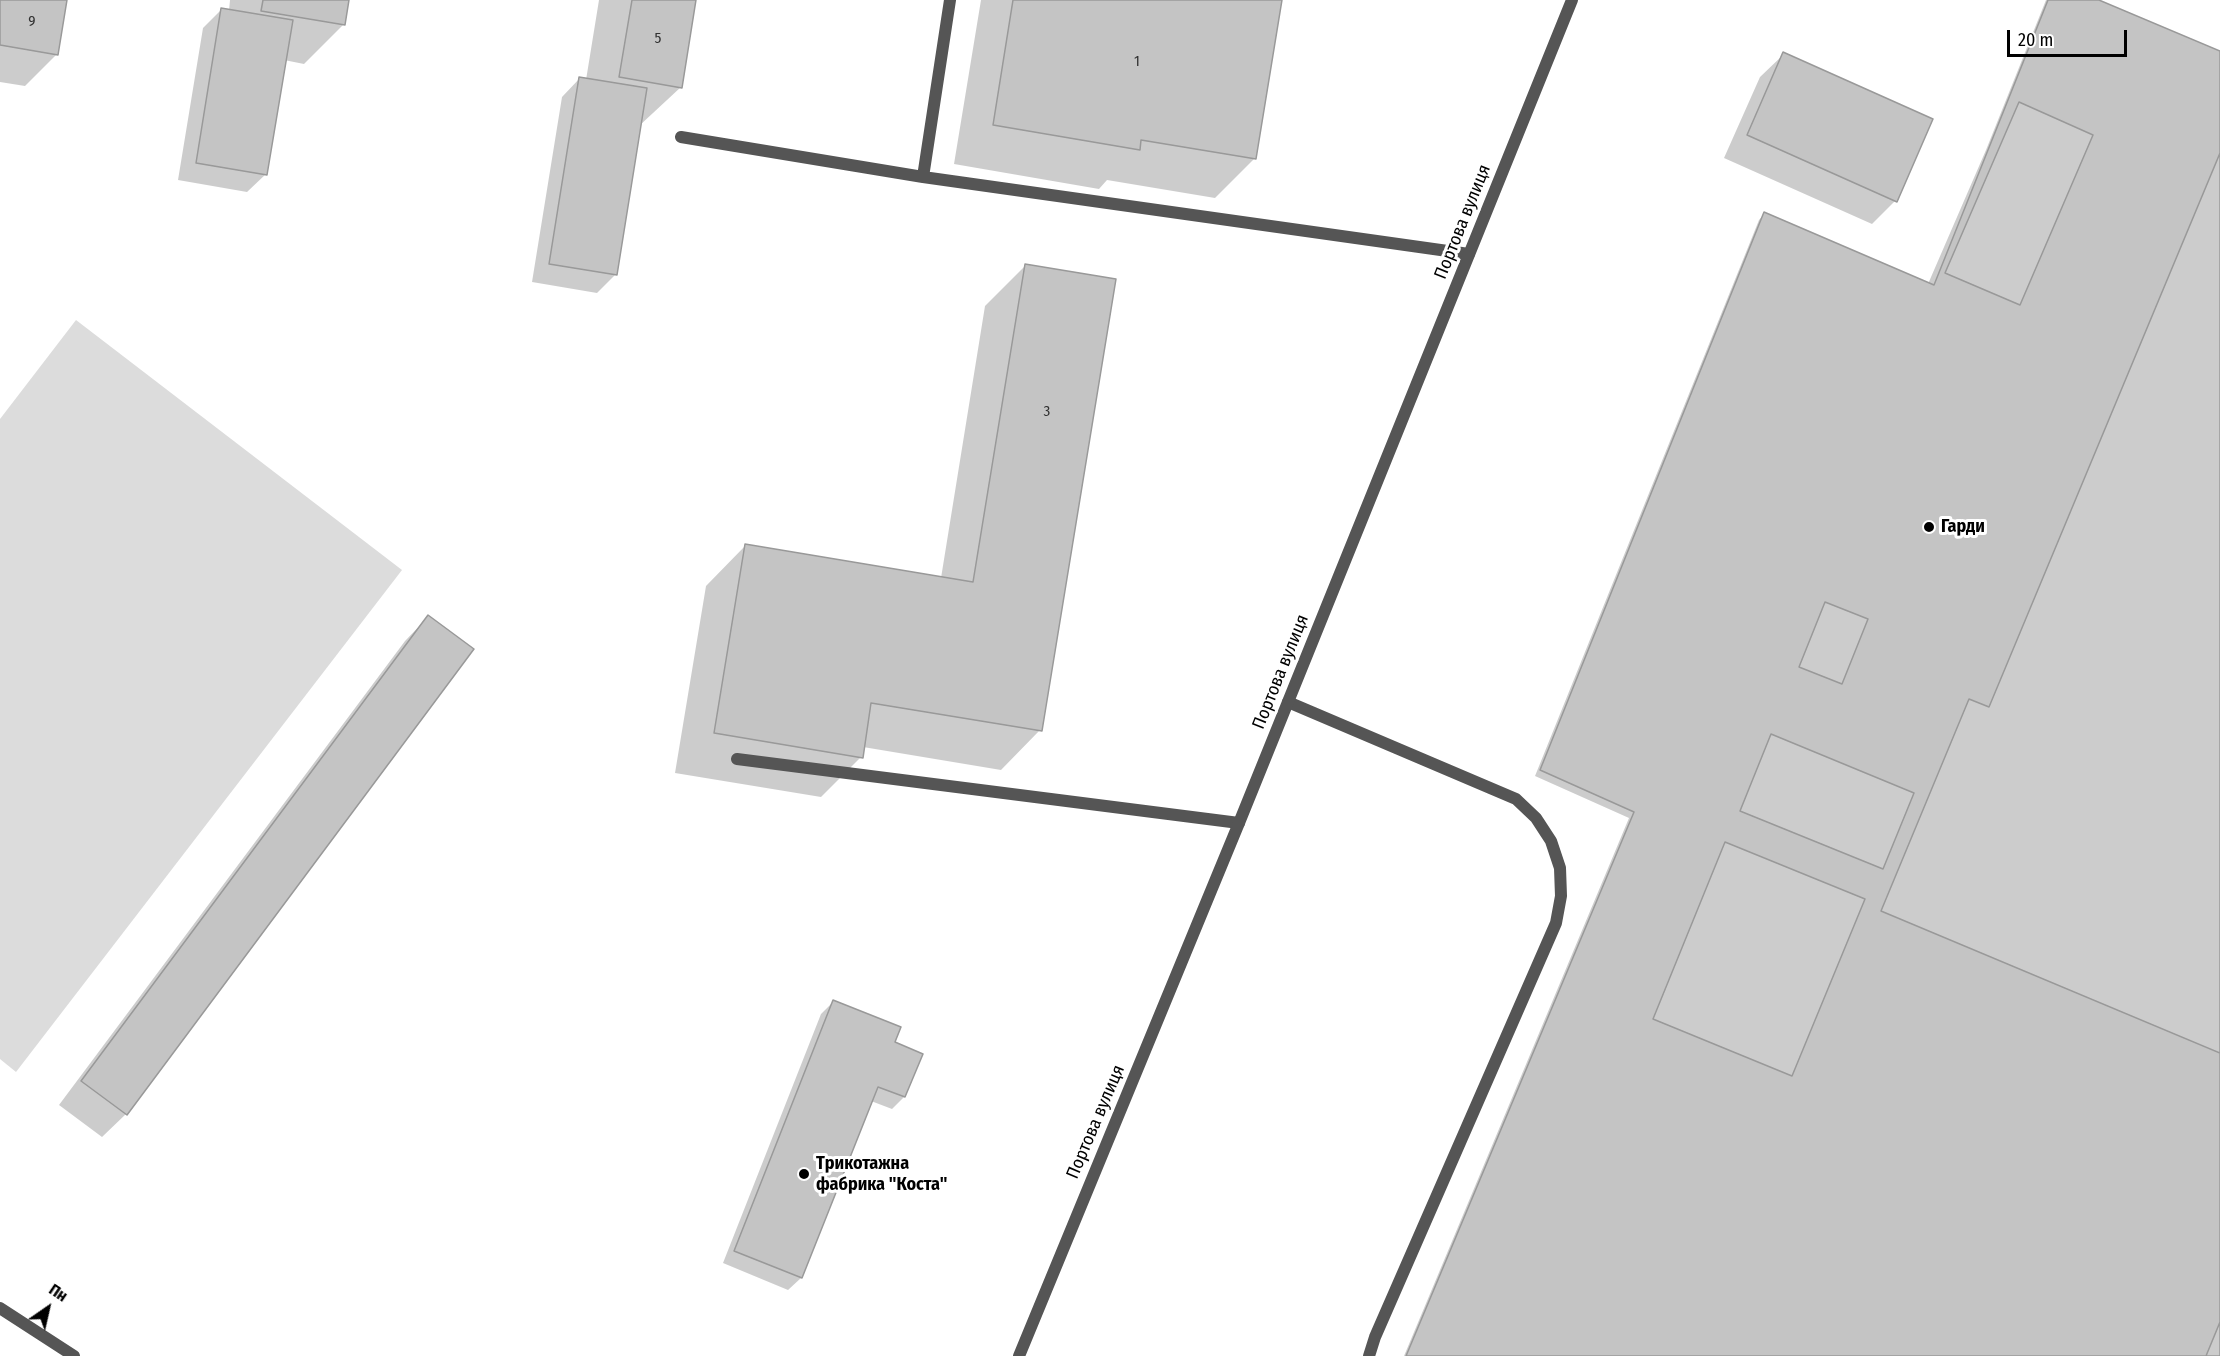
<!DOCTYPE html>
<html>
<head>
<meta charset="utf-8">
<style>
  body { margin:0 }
  #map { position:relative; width:2220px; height:1356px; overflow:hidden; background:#fff; font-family:"Fira Sans Condensed",sans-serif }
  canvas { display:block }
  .north { position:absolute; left:18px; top:1278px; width:60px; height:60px; -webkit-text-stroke:4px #fff; paint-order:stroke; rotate:34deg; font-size:16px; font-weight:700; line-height:24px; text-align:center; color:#000 }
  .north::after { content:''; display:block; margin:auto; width:21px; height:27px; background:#000; clip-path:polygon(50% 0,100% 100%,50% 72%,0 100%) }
  .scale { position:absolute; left:2007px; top:30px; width:120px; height:27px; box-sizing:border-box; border:3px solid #000; border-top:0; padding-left:8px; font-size:18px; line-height:21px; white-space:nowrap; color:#000; -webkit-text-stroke:4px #fff; paint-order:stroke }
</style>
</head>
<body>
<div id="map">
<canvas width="2220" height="1356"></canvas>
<div class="north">Пн</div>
<div class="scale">20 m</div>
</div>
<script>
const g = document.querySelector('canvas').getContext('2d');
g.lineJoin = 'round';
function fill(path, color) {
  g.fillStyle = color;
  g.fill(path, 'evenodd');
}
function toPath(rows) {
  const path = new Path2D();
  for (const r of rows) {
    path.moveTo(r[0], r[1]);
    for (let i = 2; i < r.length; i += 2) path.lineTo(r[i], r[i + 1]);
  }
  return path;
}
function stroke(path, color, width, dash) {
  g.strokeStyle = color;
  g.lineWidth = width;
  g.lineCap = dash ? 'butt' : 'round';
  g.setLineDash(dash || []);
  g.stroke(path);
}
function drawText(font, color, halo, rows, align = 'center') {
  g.font = font + ' "Fira Sans Condensed",sans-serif';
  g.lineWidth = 6;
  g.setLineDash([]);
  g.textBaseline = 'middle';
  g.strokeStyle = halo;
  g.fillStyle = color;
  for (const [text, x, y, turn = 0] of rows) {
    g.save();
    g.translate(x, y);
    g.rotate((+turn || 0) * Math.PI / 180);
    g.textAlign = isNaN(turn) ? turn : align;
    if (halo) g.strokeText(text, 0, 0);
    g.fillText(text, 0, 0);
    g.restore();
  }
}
fill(toPath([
  [76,320,402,570,16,1072,0,1059,0,419]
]), '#dcdcdc');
fill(toPath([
  [0,0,65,0,57,54,25,86,0,82],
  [230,0,348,0,344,24,304,64,284,60,266,174,247,192,178,180,203,28,221,10,229,11],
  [599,0,695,0,681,87,639,126,615,275,597,293,532,282,562,97,580,78,586,80],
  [981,0,1281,0,1255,158,1215,198,1107,180,1099,189,954,164],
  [2046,0,2095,0,2220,52,2220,1356,1404,1356,1629,818,1535,776,1759,220,1764,214,1928,284,1986,150],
  [1784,54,1895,201,1872,224,1724,158,1760,77],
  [1025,266,1040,730,1001,770,863,747,861,757,821,797,675,773,706,586,745,546,941,578,985,306],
  [428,617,126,1114,102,1137,59,1105,405,641],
  [833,1002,893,1043,904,1097,892,1109,871,1101,801,1278,788,1290,723,1263,821,1014]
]), '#0003');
const building = toPath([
  [0,0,67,0,58,55,0,45,0,0],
  [263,0,349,0,345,25,261,11,263,0],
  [632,0,696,0,682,88,619,77,632,0],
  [1013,0,1282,0,1256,159,1141,140,1140,150,993,125,1013,0],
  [2048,0,2099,0,2220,51,2220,1356,1406,1356,1634,812,1540,770,1764,212,1934,285,2048,0],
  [221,8,293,20,267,175,196,163,221,8],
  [1783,52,1933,119,1897,202,1747,135,1783,52],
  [579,77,647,88,617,275,549,264,579,77],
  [2019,102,2093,135,2020,305,1945,273,2019,102],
  [2220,153,2220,1053,1881,911,1969,699,1989,707,2220,153],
  [1025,264,1116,279,1042,731,871,703,863,758,714,733,745,544,973,582,1025,264],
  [1825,602,1868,619,1842,684,1799,667,1825,602],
  [428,615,474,649,127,1115,81,1081,428,615],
  [1771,734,1914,793,1883,869,1740,811,1771,734],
  [1725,842,1865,899,1792,1076,1653,1019,1725,842],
  [833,1000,901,1027,895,1042,923,1054,905,1097,878,1087,802,1278,734,1251,833,1000],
  [2220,1322,2220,1356,2206,1356,2220,1322]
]);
fill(building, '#c4c4c4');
stroke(building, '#999', 1.5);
stroke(toPath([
  [950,0,923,177,1469,254],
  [681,137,923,177],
  [1288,702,1516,799,1536,818,1551,841,1560,868,1561,896,1556,923,1375,1337,1369,1356],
  [737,759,1239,823],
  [0,1308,74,1356]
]), '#555', 12);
stroke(toPath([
  [1019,1356,1239,823,1572,0]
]), '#555', 12);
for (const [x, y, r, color] of [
  [1929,527,6,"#000"],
  [804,1174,6,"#000"]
]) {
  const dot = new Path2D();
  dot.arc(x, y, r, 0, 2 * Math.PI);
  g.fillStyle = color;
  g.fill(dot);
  stroke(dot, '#fff', 2);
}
drawText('15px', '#313131', null, [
  ["9",32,22],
  ["5",658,39],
  ["1",1137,62],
  ["3",1047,412]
]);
drawText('18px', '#000', '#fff', [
  ["Портова вулиця",1463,222,-68],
  ["Портова вулиця",1281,672,-68],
  ["Портова вулиця",1096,1122,-67]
]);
drawText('bold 18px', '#000', '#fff', [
  ["Гарди",1941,527],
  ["Трикотажна",816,1164],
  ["фабрика \"Коста\"",816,1185]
], 'left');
</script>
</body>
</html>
